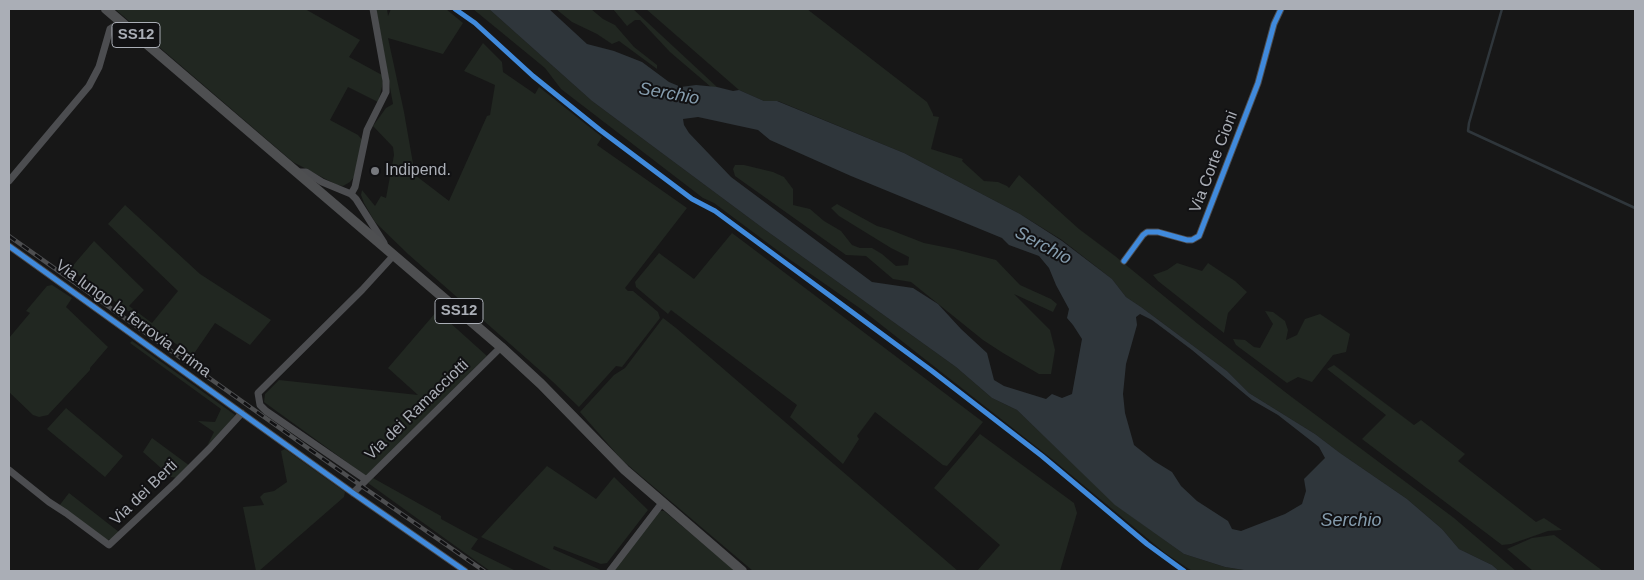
<!DOCTYPE html>
<html>
<head>
<meta charset="utf-8">
<style>
  body { margin:0 }
  #map { position:relative; width:1644px; height:580px; overflow:hidden; background:#171717; font-family:Helvetica,sans-serif }
  canvas { display:block }
  .frame { position:absolute; inset:0; border:10px solid #aaaeb6; pointer-events:none }
</style>
</head>
<body>
<div id="map">
<canvas width="1644" height="580"></canvas>
<div class="frame"></div>
</div>
<script>
const g = document.querySelector('canvas').getContext('2d');
g.lineJoin = 'round';
function fill(path, color) {
  g.fillStyle = color;
  g.fill(path, 'evenodd');
}
function toPath(rows) {
  const path = new Path2D();
  for (const r of rows) {
    path.moveTo(r[0], r[1]);
    for (let i = 2; i < r.length; i += 2) path.lineTo(r[i], r[i + 1]);
  }
  return path;
}
function stroke(path, color, width, dash) {
  g.strokeStyle = color;
  g.lineWidth = width;
  g.lineCap = dash ? 'butt' : 'round';
  g.setLineDash(dash || []);
  g.stroke(path);
}
function drawText(font, color, halo, rows, align = 'center') {
  g.font = font + ' Helvetica,sans-serif';
  g.lineWidth = 4;
  g.setLineDash([]);
  g.textBaseline = 'middle';
  g.strokeStyle = halo;
  g.fillStyle = color;
  for (const [text, x, y, turn = 0] of rows) {
    g.save();
    g.translate(x, y);
    g.rotate((+turn || 0) * Math.PI / 180);
    g.textAlign = isNaN(turn) ? turn : align;
    if (halo) g.strokeText(text, 0, 0);
    g.fillText(text, 0, 0);
    g.restore();
  }
}
fill(toPath([
  [115,9,305,9,360,40,349,57,382,75,383,83,378,102,348,87,330,120,358,135,362,140,354,177,350,182,343,186,337,185,293,162],
  [376,9,387,9,388,16,391,9,446,9,463,23,443,54,388,38,404,112,415,175,449,201,487,116,490,115,495,85,464,71,483,43,502,62,503,72,535,94,539,87,602,137,597,145,687,208,625,288,628,291,633,291,658,312,660,318,622,367,616,366,579,407,552,381,408,254,375,222,364,203,361,195,362,190,375,206,381,196,386,198,394,155,393,147,373,126,386,108,393,104],
  [473,9,489,9,592,101,764,229,956,367,992,398,1017,410,1116,505,1184,554,1225,567,1250,571,1192,571,1165,553,1052,459,861,309,789,259,714,203,703,198,561,89,545,68],
  [556,9,591,9,603,19,615,25,634,47,657,65,657,69,619,41,612,44,597,34,572,22],
  [613,9,633,9,717,87,711,87,670,52,640,20,635,20,627,26],
  [646,9,807,9,927,102,933,114,933,116,939,117,931,149,963,159,962,161,984,181,998,182,1007,186,1009,188,1019,175,1079,229,1115,256,1198,324,1289,395,1454,518,1516,571,1499,571,1492,565,1459,549,1442,529,1407,499,1340,453,1315,434,1249,393,1227,371,1141,307,1126,297,1112,279,1062,240,1020,214,904,153,778,101,764,101,739,90],
  [735,165,744,165,773,172,784,177,793,189,793,205,810,209,824,221,841,231,852,245,860,248,872,248,882,254,896,266,908,265,909,257,891,248,839,216,831,208,837,204,877,226,888,229,924,243,954,249,996,260,1020,285,1051,299,1057,304,1053,312,1014,294,1050,330,1055,350,1051,374,1039,374,1003,353,983,340,911,282,893,279,866,256,846,255,735,176,733,169],
  [125,205,200,274,271,320,250,345,215,323,193,355,149,326,70,269,94,241,144,290,129,306,152,323,178,291,108,224],
  [732,233,983,422,947,466,943,465,875,412,857,436,859,439,843,464,790,417,797,405,671,310,668,314,636,287,635,282,659,253,694,279],
  [1177,263,1202,271,1208,263,1235,281,1247,292,1228,313,1224,333,1158,281,1153,275,1167,270],
  [52,285,72,298,66,307,108,347,90,368,90,370,48,415,39,417,33,415,9,392,9,338,30,313,26,311,47,286],
  [437,311,487,356,366,476,264,402,265,394,279,380,418,395,388,368],
  [1265,311,1273,312,1285,321,1288,330,1286,340,1297,335,1305,319,1320,314,1350,334,1346,352,1333,355,1312,382,1298,377,1287,383,1236,345,1233,339,1245,340,1254,347,1260,348,1273,324],
  [663,318,676,328,958,571,753,571,622,460,580,412,614,375,625,368],
  [132,341,235,415,222,432,207,446,214,432,198,421,215,422,221,409,130,343],
  [1334,365,1414,425,1421,420,1465,454,1458,461,1536,522,1544,518,1562,530,1548,531,1511,544,1502,545,1362,439,1386,415,1327,369],
  [66,408,123,456,105,477,47,429],
  [980,434,1074,503,1077,513,1060,571,977,571,1000,545,934,488],
  [152,438,190,466,178,478,171,477,143,452],
  [285,449,345,492,344,497,259,571,256,571,243,507,264,505,260,497,264,493,274,491,287,482,281,451],
  [547,466,596,499,614,477,648,510,607,563,601,564,554,546,553,549,603,571,553,571,481,537],
  [373,478,441,516,441,519,478,539,471,549,516,571,490,571,368,483],
  [69,493,119,532,114,538,108,540,103,539,59,506],
  [659,511,664,511,736,571,613,571],
  [1554,535,1603,571,1533,571,1507,549,1532,538]
]), '#212721');
fill(toPath([
  [489,9,549,9,587,44,614,51,642,62,669,82,681,87,696,85,717,87,733,91,739,90,764,101,777,101,904,153,1020,214,1062,241,1112,279,1126,297,1141,307,1227,371,1249,393,1315,434,1340,453,1407,499,1442,529,1459,549,1492,565,1499,571,1250,571,1225,567,1184,554,1115,505,1017,410,992,398,956,367,764,229,592,101],
  [698,117,758,130,770,140,851,176,1002,238,1009,245,1039,256,1049,268,1056,285,1069,309,1067,318,1073,325,1082,339,1072,394,1062,398,1052,394,1046,399,1004,386,994,380,987,353,961,329,938,304,913,288,872,282,731,177,689,133,684,125,683,119],
  [1140,314,1152,320,1192,350,1252,400,1278,415,1319,447,1325,458,1304,479,1306,491,1302,504,1285,514,1241,531,1232,529,1228,521,1197,501,1181,486,1172,472,1154,461,1134,445,1125,413,1123,394,1126,364,1137,325,1136,317]
]), '#2f363b');
stroke(toPath([
  [1502,9,1469,123,1468,131,1635,208]
]), '#2f363b', 2.5);
stroke(toPath([
  [296,172,306,172,322,182,351,194,356,199,384,243],
  [9,181,89,86,99,67,110,29,121,22],
  [351,194,355,187,367,130,386,92,386,81,373,9],
  [9,246,353,493,465,571],
  [1124,261,1143,235,1147,232,1158,232,1187,240,1192,240,1199,236,1258,83,1274,24,1281,9],
  [9,470,49,502,66,513,109,545,175,483,210,448,242,413],
  [365,479,266,411,260,405,258,393,362,290,394,255],
  [353,493,501,347],
  [610,571,662,503]
]), '#4c4d50', 7);
stroke(toPath([
  [106,9,501,347,541,384,625,470,742,571]
]), '#4e4f51', 10);
const rail = toPath([
  [9,236,360,485,484,571]
]);
stroke(rail, '#4d4e50', 4.5);
stroke(rail, '#111113', 2.5, [8]);
stroke(toPath([
  [455,9,475,23,533,76,600,130,692,199,715,211,932,371,1042,456,1147,544,1184,571],
  [9,246,353,493,465,571],
  [1124,261,1143,235,1147,232,1158,232,1187,240,1192,240,1199,236,1258,83,1274,24,1281,9]
]), '#408adc', 5);
for (const [x, y, r, color] of [
  [375,171,5,"#77797e"]
]) {
  const dot = new Path2D();
  dot.arc(x, y, r, 0, 2 * Math.PI);
  g.fillStyle = color;
  g.fill(dot);
  stroke(dot, '#111113', 2);
}
for (const [x, y, w] of [
  [136,35,48],
  [459,311,48]
]) {
  const box = new Path2D();
  box.roundRect(x - w / 2, y - 12.5, w, 25, 4);
  g.fillStyle = '#111113';
  g.fill(box);
  stroke(box, '#aaaeb6', 1);
}
drawText('bold 15px', '#aaaeb6', null, [
  ["SS12",136,35],
  ["SS12",459,311]
]);
drawText('16px', '#aaaeb6', '#111113', [
  ["Via Corte Cioni",1214,162,-69],
  ["Via lungo la ferrovia Prima",133,319,36],
  ["Via dei Ramacciotti",417,410,-44],
  ["Via dei Berti",144,493,-44]
]);
drawText('16px', '#aaaeb6', '#111113', [
  ["Indipend.",385,171]
], 'left');
drawText('italic 18px', '#859cad', '#111113', [
  ["Serchio",669,94,10],
  ["Serchio",1043,246,28],
  ["Serchio",1351,521]
]);
</script>
</body>
</html>
